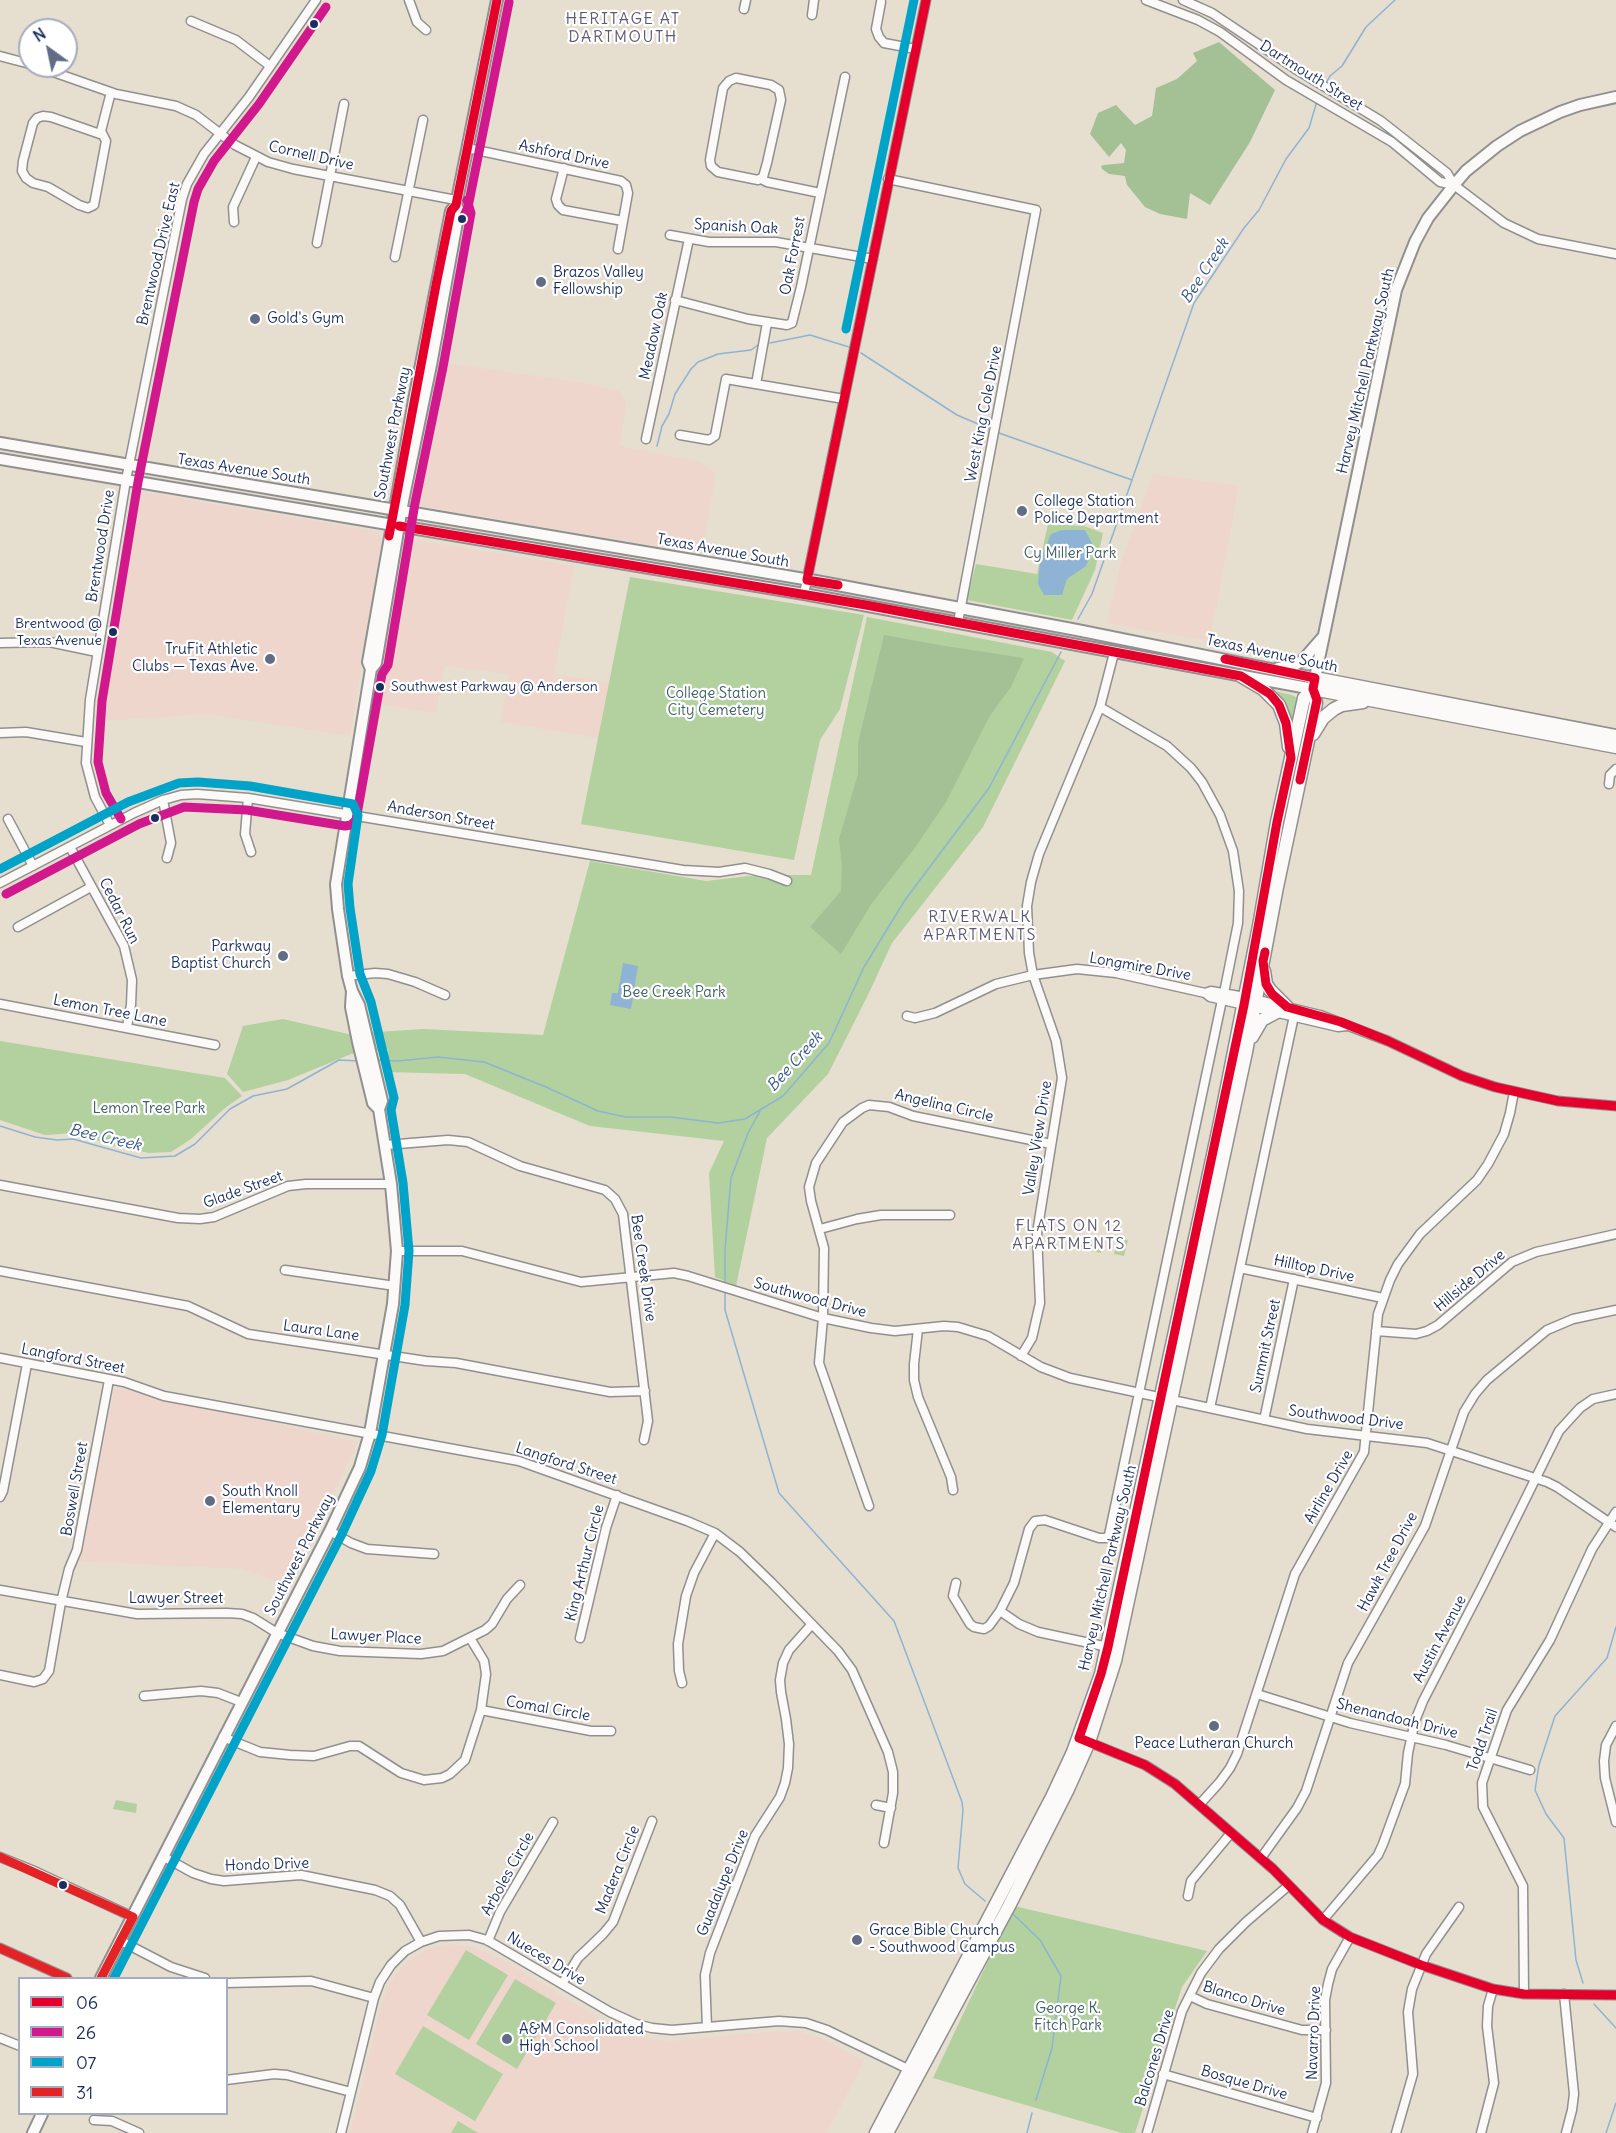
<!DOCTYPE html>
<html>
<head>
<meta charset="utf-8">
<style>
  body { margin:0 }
  #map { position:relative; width:1616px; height:2133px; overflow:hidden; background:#e6dece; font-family:Delius,sans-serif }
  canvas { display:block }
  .legend { position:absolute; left:18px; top:1977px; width:210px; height:138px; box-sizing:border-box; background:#fff; border:2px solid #a4acbf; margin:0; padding:8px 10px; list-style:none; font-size:18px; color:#1b2f5e }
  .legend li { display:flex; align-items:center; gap:12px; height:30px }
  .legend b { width:30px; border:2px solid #a4acbf }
  .north { position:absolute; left:18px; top:18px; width:60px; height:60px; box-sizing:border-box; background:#fff; border:2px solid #a4acbf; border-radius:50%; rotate:327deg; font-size:16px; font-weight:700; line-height:24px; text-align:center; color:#1b2f5e }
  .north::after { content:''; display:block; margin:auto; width:21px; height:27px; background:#626c85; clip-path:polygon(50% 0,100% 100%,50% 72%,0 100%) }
</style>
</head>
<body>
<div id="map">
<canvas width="1616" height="2133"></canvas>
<ul class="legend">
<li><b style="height:8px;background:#e4002b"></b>06</li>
<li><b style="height:8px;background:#d2188d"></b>26</li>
<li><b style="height:8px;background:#01a3c8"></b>07</li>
<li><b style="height:8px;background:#e42327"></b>31</li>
</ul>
<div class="north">N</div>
</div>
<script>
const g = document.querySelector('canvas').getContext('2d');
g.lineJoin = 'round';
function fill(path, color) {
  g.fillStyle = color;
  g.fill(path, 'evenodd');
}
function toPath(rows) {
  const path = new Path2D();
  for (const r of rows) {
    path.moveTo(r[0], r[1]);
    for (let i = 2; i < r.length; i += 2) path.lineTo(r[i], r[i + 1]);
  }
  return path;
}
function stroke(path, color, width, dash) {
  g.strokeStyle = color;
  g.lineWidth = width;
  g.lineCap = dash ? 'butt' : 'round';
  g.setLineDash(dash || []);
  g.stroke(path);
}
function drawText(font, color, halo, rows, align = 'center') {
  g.font = font + ' Delius,sans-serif';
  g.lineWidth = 4.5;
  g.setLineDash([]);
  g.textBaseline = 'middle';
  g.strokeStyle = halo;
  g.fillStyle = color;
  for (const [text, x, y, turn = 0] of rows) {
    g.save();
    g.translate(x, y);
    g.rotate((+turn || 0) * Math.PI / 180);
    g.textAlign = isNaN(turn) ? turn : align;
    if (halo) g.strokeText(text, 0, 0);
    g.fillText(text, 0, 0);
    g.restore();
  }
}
fill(toPath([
  [433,361,583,383,619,391,626,403,620,446,700,462,716,473,702,554,416,505,409,499],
  [1153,474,1239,486,1210,641,1107,623,1121,563],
  [138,491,377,532,380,535,382,540,350,736,207,714,101,721,135,493],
  [416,540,574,566,554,674,609,683,598,738,501,722,509,674,444,666,436,713,375,703,401,556,406,548],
  [115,1387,358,1442,288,1586,242,1569,79,1561],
  [447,1944,473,1947,503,1960,622,2032,638,2038,671,2041,768,2032,798,2031,818,2037,864,2061,827,2133,350,2133,382,2002,389,1984,399,1970,415,1956,429,1949]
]), '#efd6cd');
fill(toPath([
  [1048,524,1084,526,1103,533,1095,570,1072,620,967,600,976,564,1037,574],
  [630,577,864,615,840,709,820,740,794,860,581,824],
  [867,617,1052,652,1065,661,983,827,892,943,867,997,828,1074,767,1138,736,1286,715,1277,709,1173,724,1141,590,1126,465,1074,385,1072,388,1049,351,1054,288,1080,243,1092,227,1074,243,1026,283,1019,348,1034,423,1029,543,1035,590,861,706,881,758,875,811,875],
  [1274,691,1292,695,1299,699,1292,731],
  [0,1041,225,1078,242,1096,225,1108,191,1139,171,1152,149,1153,115,1146,74,1133,45,1135,0,1120],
  [1083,1235,1104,1240,1101,1253,1080,1248],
  [1118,1238,1128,1240,1124,1256,1114,1254],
  [116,1800,137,1804,136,1813,113,1809],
  [1014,1906,1207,1951,1182,1987,1135,2133,1122,2133,933,2078],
  [466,1950,508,1975,469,2040,427,2015],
  [515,1979,556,2003,517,2069,476,2044],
  [423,2026,503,2074,475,2121,395,2074],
  [458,2121,478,2133,451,2133]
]), '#b3d09f');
fill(toPath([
  [1219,42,1275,90,1250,142,1210,205,1190,193,1187,219,1160,214,1145,207,1127,185,1125,176,1109,174,1102,169,1101,166,1104,165,1124,163,1126,150,1121,143,1109,157,1090,134,1098,113,1116,105,1135,125,1152,116,1156,88,1177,79,1197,61,1193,53],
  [884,635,945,646,1024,658,1011,687,989,717,946,802,914,849,872,903,841,954,810,927,841,891,842,867,839,839,858,774,858,743]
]), '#a4c196');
fill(toPath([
  [1062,530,1085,530,1094,547,1086,566,1067,579,1062,595,1044,595,1038,584,1040,560,1051,534],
  [623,963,638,966,631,1009,610,1005,612,993,618,993]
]), '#8fb3d4');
stroke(toPath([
  [1326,83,1330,76,1342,66,1366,27,1395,0],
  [770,343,810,335,849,347],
  [861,353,957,415,992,430],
  [999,433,1132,480],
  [657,446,662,426,669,414,675,394,691,369,698,362,718,354,751,350,758,345],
  [1078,619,1092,594,1194,303,1244,228,1259,210,1286,159,1309,128,1317,101],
  [378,1060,398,1061,438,1057,484,1062,546,1087,598,1111,626,1117,671,1117,718,1123,745,1119,783,1096,829,1043,864,967,905,900,989,788,1061,652],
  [0,1126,35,1137,57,1140,73,1139,141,1158,175,1156,195,1144,230,1109,253,1096,287,1089,339,1060,358,1061],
  [725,1285,725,1250,731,1178,748,1133,760,1111],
  [725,1290,725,1310,779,1493,894,1621,962,1802,963,1810,958,1868,965,1884,985,1901],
  [1013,1914,1040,1940,1061,1976,1052,2048,1036,2100],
  [1583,1983,1576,1960,1564,1838,1546,1814,1535,1790,1539,1765,1555,1716,1607,1658,1616,1627],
  [1594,2004,1616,2028],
  [1027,2133,1032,2113],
  [1606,2133,1616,2103]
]), '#8fb3d4', 1.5);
const minor = toPath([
  [409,0,417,22,426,30],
  [1146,0,1198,20,1220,32,1286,80,1392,142,1440,182,1454,185],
  [1183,0,1212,13,1294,68,1381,121,1447,173,1454,185,1504,223,1538,239,1616,254],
  [881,2,876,29,879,37,884,43,916,49],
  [744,9,746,0],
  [812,15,814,0],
  [191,21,236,40,270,66],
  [0,56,30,64],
  [36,66,116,94,176,106,196,115,235,145,268,162,293,169,456,200],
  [736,78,771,85,779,90,781,100,767,163,763,177,758,180,718,172,711,166,710,160,723,88,729,81,736,78],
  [100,134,51,117,43,116,37,118,33,123,23,161,22,171,26,178,33,183,48,187,79,205,88,208,94,205,106,141,101,131,111,92],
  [467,148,621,181,626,185,628,193,618,249],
  [564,168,556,199,558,205,563,210,623,221],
  [761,179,767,182,820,193],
  [888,179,1036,210,958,622],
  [234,222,233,207,256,157],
  [670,235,709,242,776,242,873,259],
  [317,243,344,104],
  [395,257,423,120],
  [675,300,748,319,787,325,792,323,801,287,845,77],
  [756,384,767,323],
  [680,435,709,440,715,436,726,379,844,399],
  [646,439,689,239],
  [804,594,926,0],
  [0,643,49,642,97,652],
  [1100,707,1167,746,1191,768,1202,782,1220,815,1233,851,1239,891,1238,923,1224,993],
  [0,733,26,732,86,742],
  [1609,784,1610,775,1616,769],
  [248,798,245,834,251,852],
  [163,800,171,843,167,858],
  [8,819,33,866],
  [110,825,95,797,86,763,90,700,126,480,182,199,187,184,204,154,249,97,316,0],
  [70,847,124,946,132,980,131,1005,127,1027],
  [0,883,134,813,163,800,181,795,197,794,248,798,683,870,719,872,745,868,769,874,787,881],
  [18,927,91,887],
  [348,976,375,973,388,974,415,982,445,995],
  [1205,993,1211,991,1245,997,1320,1015,1388,1041,1462,1076,1495,1087,1558,1101,1616,1106],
  [0,1004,215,1045],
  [907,1016,915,1018,935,1013,996,984,1033,975,1077,969,1116,973,1205,993,1210,997,1338,1027,1347,1026],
  [386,1145,448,1140,468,1142,520,1166,605,1190,615,1199,623,1214,648,1421,644,1440],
  [0,1185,178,1218,200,1219,214,1217,288,1186,306,1184,391,1184],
  [820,1229,857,1219,881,1215,950,1215],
  [397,1251,462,1251,581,1282,674,1273,688,1276,823,1318,871,1328,895,1331,944,1326,958,1327,988,1336,1041,1367,1070,1378,1307,1429,1427,1443,1547,1482,1557,1487,1616,1527],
  [1240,1268,1383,1298],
  [285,1270,395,1286],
  [0,1271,188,1306,248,1334,426,1361,456,1363,610,1392,645,1391],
  [918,1329,914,1364,914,1380,918,1397,951,1477,953,1490],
  [1376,1331,1416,1334,1427,1331,1438,1325,1512,1262,1536,1252,1616,1234],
  [1021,1356,1032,1338,1040,1303,1037,1233,1062,1078,1056,1041,1033,975,1029,953,1027,906,1031,882,1039,854,1100,707,1114,653],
  [0,1358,124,1382,164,1396,519,1461,687,1521,715,1533,740,1552,771,1582,838,1651,852,1670,888,1752,893,1772,893,1793,884,1843],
  [1210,1408,1294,1016],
  [1264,1420,1294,1279],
  [0,1497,3,1491,27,1364],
  [869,1506,819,1363,823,1318,824,1248,811,1201,809,1187,816,1163,843,1122,862,1108,869,1105,889,1107,913,1116,1051,1144],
  [330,1531,351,1543,367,1549,434,1554],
  [956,1583,953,1596,970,1624,974,1627,984,1629,989,1626,1000,1611,1014,1583,1029,1529,1035,1521,1045,1520,1099,1538,1106,1538,1109,1535,1222,1000],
  [0,1590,137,1614,227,1613,242,1614,253,1618,277,1633,313,1646,340,1651,421,1654,443,1651,485,1630,492,1624,507,1599,520,1585],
  [1000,1611,1019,1624,1038,1632,1108,1647],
  [580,1638,606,1528,617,1495],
  [0,1675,34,1682,43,1679,49,1671,61,1602,69,1569,77,1550,109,1380],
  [682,1683,679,1671,678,1644,686,1596,694,1573,715,1533],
  [1257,1694,1350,1723,1446,1745,1530,1770],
  [144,1696,201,1691,218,1693,241,1702],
  [481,1710,591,1731,611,1731],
  [1616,1726,1606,1745,1604,1761,1605,1778,1616,1822],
  [223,1737,260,1752,290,1755,314,1756,350,1746,359,1746,401,1773,424,1780,442,1778,450,1774,465,1760,481,1710,486,1674,484,1661,470,1638],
  [1086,1741,1145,1765,1175,1784,1273,1869,1323,1920,1350,1937,1421,1965,1493,1989,1524,1994,1616,1995],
  [876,1805,891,1808],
  [1199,1805,1219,1783,1230,1768,1237,1754,1295,1574,1364,1452,1378,1314,1390,1280,1398,1264,1420,1234,1477,1180,1488,1164,1504,1134,1510,1113,1514,1092],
  [0,1857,32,1870,133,1917],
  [164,1857,193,1873,211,1879,224,1881,301,1875,375,1890,390,1896,400,1905,421,1942],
  [1261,1858,1297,1808,1306,1791,1348,1663,1425,1526,1464,1412,1475,1394,1487,1380,1547,1330,1573,1319,1616,1310],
  [1188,1896,1191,1881,1231,1833],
  [1323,1920,1378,1855,1383,1844,1405,1784,1408,1753,1415,1721,1423,1701,1483,1585,1559,1431,1580,1408,1593,1399,1616,1394],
  [121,1941,171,1967,205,1978],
  [488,1941,500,1912,553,1822],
  [0,1948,67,1978],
  [226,1983,311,1981,374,1998],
  [562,1984,578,1958,603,1934,613,1922,652,1821],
  [1524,1994,1523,1886,1483,1807,1482,1783,1507,1710,1550,1640,1592,1549,1616,1512],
  [1564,1994,1574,2094,1572,2110,1566,2133],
  [1190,1996,1207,2004,1302,2030,1326,2030],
  [707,2027,705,1975,710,1953,755,1836,780,1797,785,1783,788,1768,789,1744,786,1719,781,1692,780,1680,783,1663,789,1650,812,1624],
  [0,2038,20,2046],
  [1163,2074,1317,2118],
  [226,2080,274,2074,287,2075,351,2092],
  [94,2120,112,2121,139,2133],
  [341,2133,374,1998,380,1982,391,1965,405,1951,421,1942,439,1936,469,1935,487,1940,610,2012,636,2024,652,2028,672,2030,779,2021,806,2023,827,2030,910,2070],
  [1147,2133,1182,2011,1201,1973,1219,1949,1246,1922,1288,1886],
  [1312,2133,1326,2083,1325,2000,1328,1984,1332,1969,1350,1937],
  [1396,2133,1413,2074,1408,2012,1412,1989,1426,1954,1459,1907],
  [1481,2133,1494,2083,1487,2026,1488,2006,1493,1989]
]);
const major = toPath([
  [0,443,816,581,1077,630,1315,678,1396,290,1415,242,1428,218,1454,185,1466,171,1497,146,1520,131,1560,112,1580,105,1616,97],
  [0,459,804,594,1313,689],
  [1278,668,1295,665,1302,661,1322,638],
  [371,669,368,662,414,400,451,211,456,205,497,0],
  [352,991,351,1007,358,1042,373,1103,379,1109],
  [101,1978,330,1531,360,1467,370,1433,393,1304,397,1251,391,1184,379,1109,382,1101,359,1005,352,991,348,976,338,909,336,884,371,669,376,663,403,501,431,365,459,211,456,205],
  [33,2133,42,2114]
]);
const highway = toPath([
  [1241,676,1263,689,1279,705,1286,723,1289,747],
  [1313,689,1616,747],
  [1313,734,1323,718,1334,709,1342,705,1363,702],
  [1264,971,1266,984,1270,990,1287,1007],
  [1252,1037,1262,1020,1277,1012],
  [876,2133,1052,1797,1073,1752,1101,1674,1219,1127,1259,926,1277,822,1304,698,1313,689],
  [887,2133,1009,1906,1068,1789,1089,1742,1115,1661,1246,1052,1277,887,1316,703,1313,689,1315,678,1616,736]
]);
stroke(minor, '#919090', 11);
stroke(major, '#919090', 14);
stroke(highway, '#919090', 15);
stroke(minor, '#fbfaf8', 8);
stroke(major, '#fbfaf8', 10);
stroke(highway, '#fbfaf8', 12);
stroke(toPath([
  [399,526,866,605,1241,676,1270,694,1279,705,1286,723,1291,758,1277,822,1244,1005,1108,1647,1101,1674,1079,1738,1145,1765,1175,1784,1273,1869,1323,1920,1350,1937,1421,1965,1493,1989,1524,1994,1616,1995],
  [389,536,436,285,451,211,456,205,497,0],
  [838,585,807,580,926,0],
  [1225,659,1315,678,1313,689,1317,700,1300,780],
  [1265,952,1263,961,1266,984,1272,994,1287,1007,1341,1022,1388,1041,1462,1076,1495,1087,1558,1101,1616,1106]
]), '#e4002b', 9);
stroke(toPath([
  [462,220,468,207,509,2],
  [121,819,106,793,98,762,102,701,138,482,194,202,198,189,214,161,259,104,326,7],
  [6,894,139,824,184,807,247,810,345,826,351,825,356,820,382,674,388,665,415,503,443,367,471,213,467,200]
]), '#d2188d', 9);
stroke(toPath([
  [846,329,914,0],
  [0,869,128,802,179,783,198,782,250,786,353,804,358,815,348,884,350,908,360,974,371,1002,394,1098,391,1110,403,1183,409,1251,405,1305,382,1435,371,1471,341,1536,114,1978]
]), '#01a3c8', 9);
stroke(toPath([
  [0,1857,133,1917,101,1978],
  [0,1948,67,1978]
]), '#e42327', 9);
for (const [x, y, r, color] of [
  [314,24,5,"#1b2f5e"],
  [462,219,5,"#1b2f5e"],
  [541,282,6,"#626c85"],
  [255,319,6,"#626c85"],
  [1022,511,6,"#626c85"],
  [113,632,5,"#1b2f5e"],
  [270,659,6,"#626c85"],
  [380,687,5,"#1b2f5e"],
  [155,818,5,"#1b2f5e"],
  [283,956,6,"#626c85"],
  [210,1501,6,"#626c85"],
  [1214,1726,6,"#626c85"],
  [63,1885,5,"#1b2f5e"],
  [857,1940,6,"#626c85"],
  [507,2039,6,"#626c85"]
]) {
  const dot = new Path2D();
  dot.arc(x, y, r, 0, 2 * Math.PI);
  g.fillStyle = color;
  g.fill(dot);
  stroke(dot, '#fff', 2);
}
drawText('14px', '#1b2f5e', '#fff', [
  ["Brentwood @",102,624],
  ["Texas Avenue",102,641],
  ["Southwest Parkway @ Anderson",391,687,"left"]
], 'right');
drawText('15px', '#1b2f5e', '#fff', [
  ["Dartmouth Street",1311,76,32],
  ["Ashford Drive",564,155,12],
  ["Cornell Drive",311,156,13],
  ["Spanish Oak",736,227,3],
  ["Brentwood Drive East",159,254,-77],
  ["Oak Forrest",793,256,-79],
  ["Meadow Oak",654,336,-78],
  ["Harvey Mitchell Parkway South",1366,371,-77],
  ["West King Cole Drive",984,414,-79],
  ["Southwest Parkway",393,433,-79],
  ["Texas Avenue South",244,470,9],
  ["Brentwood Drive",101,546,-81],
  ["Texas Avenue South",723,551,10],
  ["Texas Avenue South",1272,654,12],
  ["Anderson Street",441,816,10],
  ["Cedar Run",119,911,63],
  ["Longmire Drive",1140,967,10],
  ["Lemon Tree Lane",110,1011,11],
  ["Angelina Circle",944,1106,13],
  ["Valley View Drive",1038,1138,-81],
  ["Glade Street",243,1190,-20],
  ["Bee Creek Drive",643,1268,82],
  ["Hilltop Drive",1314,1269,12],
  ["Hillside Drive",1470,1281,-40],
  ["Southwood Drive",810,1298,15],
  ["Laura Lane",321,1331,8],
  ["Summit Street",1266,1346,-78],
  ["Langford Street",73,1359,11],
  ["Southwood Drive",1346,1418,7],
  ["Langford Street",566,1464,18],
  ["Airline Drive",1329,1487,-60],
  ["Boswell Street",75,1489,-80],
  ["Southwest Parkway",300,1555,-63],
  ["Hawk Tree Drive",1388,1562,-62],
  ["King Arthur Circle",585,1563,-76],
  ["Harvey Mitchell Parkway South",1108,1568,-77],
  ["Lawyer Street",176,1599],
  ["Lawyer Place",376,1637,3],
  ["Austin Avenue",1440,1639,-62],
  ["Comal Circle",548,1709,10],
  ["Shenandoah Drive",1397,1719,14],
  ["Todd Trail",1483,1740,-71],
  ["Hondo Drive",267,1865,-2],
  ["Madera Circle",618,1870,-68],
  ["Arboles Circle",508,1874,-61],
  ["Guadalupe Drive",723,1883,-68],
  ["Nueces Drive",546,1959,31],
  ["Blanco Drive",1244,1999,17],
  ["Navarro Drive",1314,2033,-88],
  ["Balcones Drive",1155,2058,-73],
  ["Bosque Drive",1244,2083,16]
]);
drawText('15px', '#1b2f5e', '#fff', [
  ["Brazos Valley",553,273],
  ["Fellowship",553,290],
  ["Gold's Gym",267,319],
  ["College Station",1034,502],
  ["Police Department",1034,519],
  ["TruFit Athletic",258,650,"right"],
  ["Clubs — Texas Ave.",258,667,"right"],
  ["Parkway",271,947,"right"],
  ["Baptist Church",271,964,"right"],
  ["South Knoll",222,1492],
  ["Elementary",222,1509],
  ["Peace Lutheran Church",1214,1744,"center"],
  ["Grace Bible Church",869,1931],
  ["- Southwood Campus",869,1948],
  ["A&M Consolidated",519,2030],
  ["High School",519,2047]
], 'left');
drawText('15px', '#426367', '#fff', [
  ["Cy Miller Park",1070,554],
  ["College Station",716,694],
  ["City Cemetery",716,711],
  ["Bee Creek Park",674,993],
  ["Lemon Tree Park",149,1109],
  ["George K.",1068,2009],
  ["Fitch Park",1068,2026]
]);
g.letterSpacing = '1.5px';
drawText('16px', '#5f5b73', '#fff', [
  ["HERITAGE AT",623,19],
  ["DARTMOUTH",623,37],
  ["RIVERWALK",980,917],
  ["APARTMENTS",980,935],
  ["FLATS ON 12",1069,1226],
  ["APARTMENTS",1069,1244]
]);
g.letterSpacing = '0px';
drawText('italic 16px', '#3b5c8e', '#fff', [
  ["Bee Creek",1205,271,-57],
  ["Bee Creek",795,1062,-48],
  ["Bee Creek",105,1138,13]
]);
</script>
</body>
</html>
